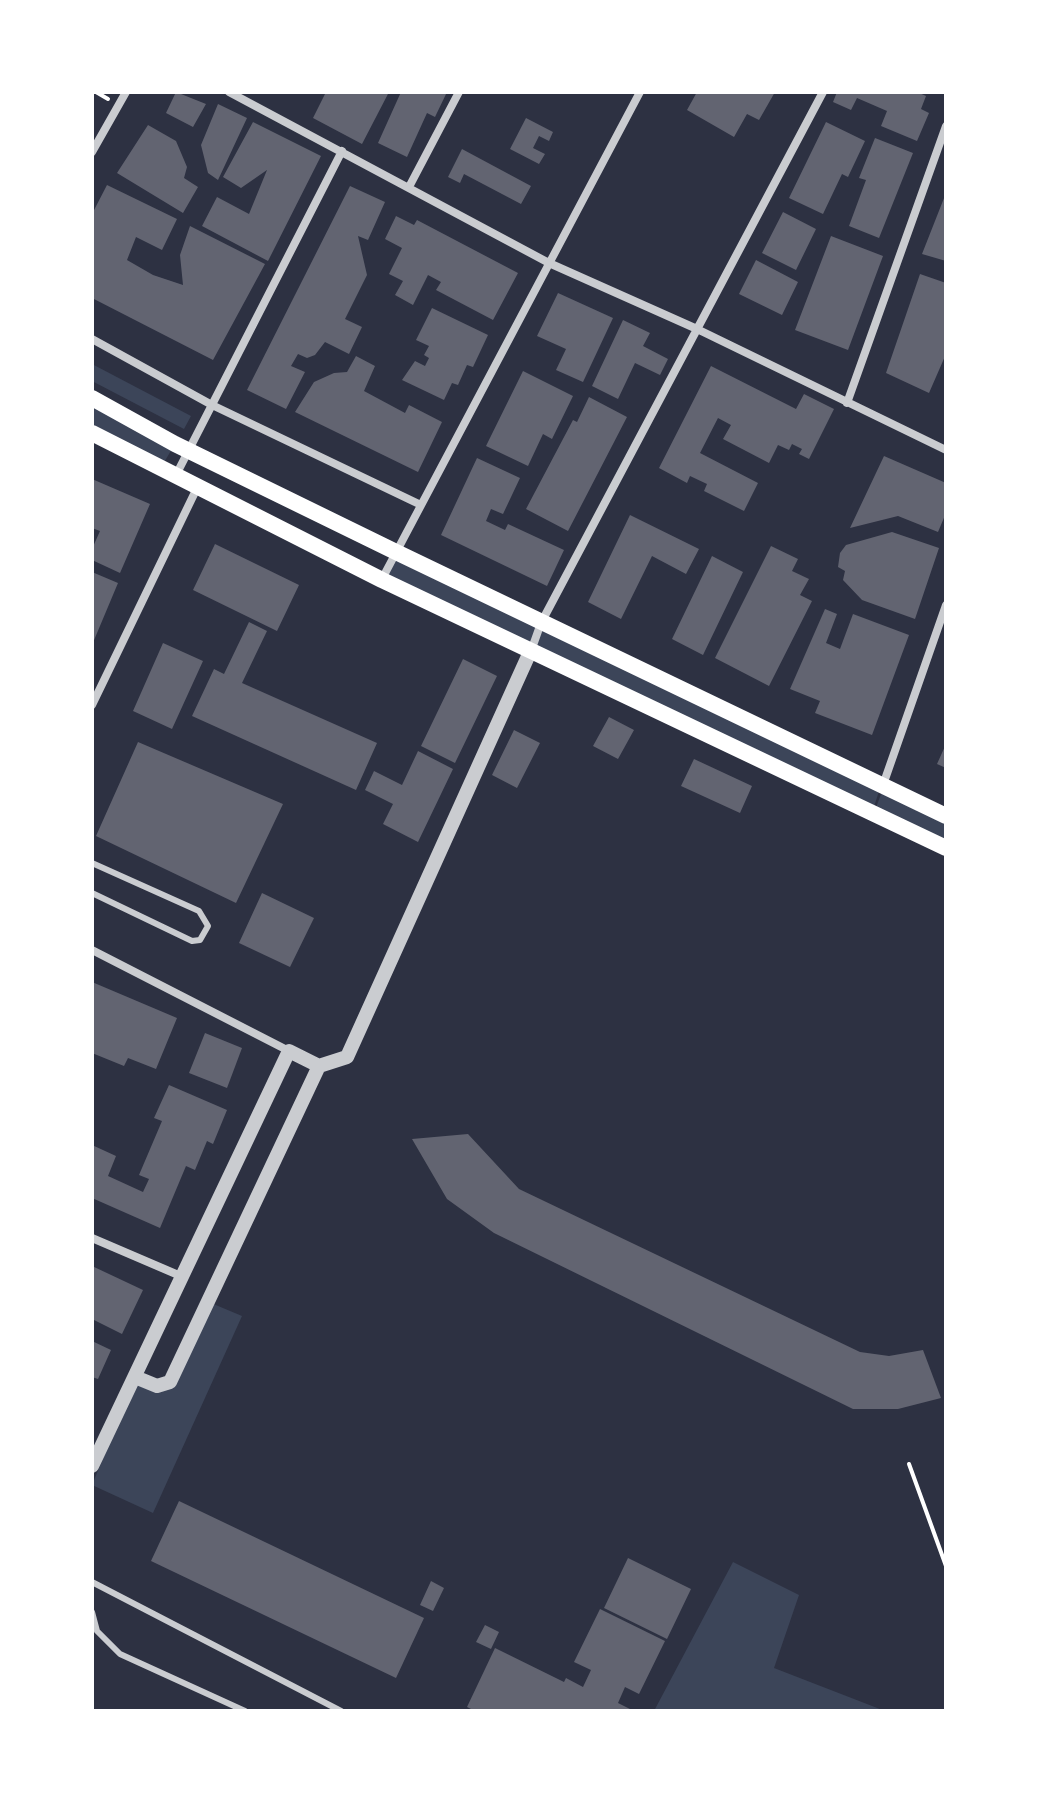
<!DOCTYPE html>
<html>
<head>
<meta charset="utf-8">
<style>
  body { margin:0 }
  #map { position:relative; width:1038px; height:1803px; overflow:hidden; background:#2d3142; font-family:Arial,sans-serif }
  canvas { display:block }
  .frame { position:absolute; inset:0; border:94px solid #fff; pointer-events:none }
</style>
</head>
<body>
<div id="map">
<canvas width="1038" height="1803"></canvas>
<div class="frame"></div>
</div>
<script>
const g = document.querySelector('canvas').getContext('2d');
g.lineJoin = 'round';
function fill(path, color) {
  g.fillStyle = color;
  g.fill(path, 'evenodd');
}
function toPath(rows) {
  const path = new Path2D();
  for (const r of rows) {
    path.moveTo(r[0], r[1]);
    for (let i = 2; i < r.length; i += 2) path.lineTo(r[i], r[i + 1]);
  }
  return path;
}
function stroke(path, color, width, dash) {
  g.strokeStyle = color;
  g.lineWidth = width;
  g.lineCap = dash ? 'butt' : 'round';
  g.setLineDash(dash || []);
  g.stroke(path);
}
fill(toPath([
  [92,364,191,416,184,429,92,381],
  [92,398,175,444,160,469,92,433],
  [396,554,539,623,530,651,384,579],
  [542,624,881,785,872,813,532,651],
  [884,786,946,818,946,847,874,813],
  [211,1303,242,1316,153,1513,92,1485,136,1379,171,1386],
  [733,1562,799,1595,774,1668,885,1711,654,1711]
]), '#3c4559');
fill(toPath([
  [176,92,206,104,193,127,166,113],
  [326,92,389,92,362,144,313,118],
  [401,92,447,92,435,117,427,113,407,157,378,143],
  [697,92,775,92,759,120,747,114,734,137,687,110],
  [837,92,917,92,926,96,921,109,929,113,917,141,881,126,887,111,857,98,851,110,833,102],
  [218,104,247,118,218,180,208,173,201,145],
  [526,118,553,132,549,141,539,136,533,148,545,154,539,164,510,149],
  [253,122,321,156,268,261,202,226,217,197,249,214,267,170,241,188,223,177],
  [826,122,865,141,848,177,842,174,823,214,789,198],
  [148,125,176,141,187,167,184,178,198,187,183,213,117,173],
  [875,138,913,153,879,238,849,226,866,180,859,178],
  [462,149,531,186,521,204,464,174,460,183,448,177],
  [107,185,177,219,162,250,136,237,127,260,153,275,183,285,180,255,190,226,265,264,213,360,92,298,92,214],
  [350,186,385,202,368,240,358,236,367,275,345,319,362,327,349,354,325,342,315,355,307,358,298,354,291,366,305,372,286,409,247,390],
  [946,193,946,261,922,254],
  [783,212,816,229,796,270,762,253],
  [396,216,414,225,417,220,518,273,493,320,436,290,441,282,428,275,413,305,395,295,403,281,389,274,402,248,385,239],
  [831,236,883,256,848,350,795,330],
  [756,260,798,282,782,315,739,294],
  [920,274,946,283,946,354,929,393,886,373],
  [558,293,613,318,583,382,556,370,566,349,537,336],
  [432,308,488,335,473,367,467,365,458,385,452,383,444,400,402,380,415,361,425,366,429,358,424,355,429,346,416,340],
  [623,320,650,333,643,346,668,359,660,375,635,363,618,399,592,386],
  [356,356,375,366,364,391,405,413,409,405,442,422,418,472,295,412,314,382,334,373,347,372],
  [711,366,796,409,804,394,834,409,809,459,799,454,802,449,792,444,789,450,778,445,769,463,723,439,731,425,718,418,700,453,758,483,744,511,704,491,707,484,690,476,687,483,659,468],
  [523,371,573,396,552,439,543,434,528,466,486,446],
  [589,397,627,417,568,531,526,509,573,420,577,422],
  [884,456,946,483,946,513,938,532,898,516,850,528],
  [477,458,520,478,503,514,491,509,486,521,505,530,508,524,564,550,547,586,441,535],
  [92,479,150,504,120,573,92,560,92,549,100,531,92,528],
  [630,515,699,549,686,574,652,556,621,619,588,602],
  [892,532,939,548,915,619,862,600,843,580,845,571,838,567,840,553,846,545],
  [215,544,299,585,277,631,193,590],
  [771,546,798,559,792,571,809,579,800,595,812,601,769,686,715,658],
  [712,556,743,572,703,655,672,639],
  [92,572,118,583,92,645],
  [825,609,837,614,826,643,840,649,853,614,909,635,872,735,815,713,820,701,790,689],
  [249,622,267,631,242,683,377,743,356,790,192,716,214,669,224,674],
  [163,643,203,661,172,729,133,711],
  [463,659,497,676,455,763,421,746],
  [609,717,634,730,618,759,593,746],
  [514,730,540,743,517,788,492,775],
  [138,742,283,804,236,903,96,836],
  [946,744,946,768,937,764],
  [418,751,453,769,418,842,383,824,393,804,365,790,374,771,402,785],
  [694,759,752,786,740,813,681,786],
  [262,893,314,918,290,967,239,943],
  [92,982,177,1018,156,1069,128,1058,124,1066,92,1053],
  [205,1033,242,1048,227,1088,189,1073],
  [169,1085,227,1110,213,1144,207,1141,195,1170,186,1166,160,1228,92,1198,92,1145,116,1156,108,1176,143,1192,149,1179,139,1175,162,1121,154,1118],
  [468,1134,519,1189,860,1352,889,1356,923,1350,941,1398,898,1409,853,1409,494,1233,447,1199,412,1139],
  [92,1266,143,1290,122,1334,92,1319],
  [92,1341,111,1350,98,1379,92,1377],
  [179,1501,424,1618,396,1678,151,1561],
  [628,1558,691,1589,667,1639,604,1608],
  [431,1581,444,1588,433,1611,420,1605],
  [600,1609,665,1641,639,1694,625,1687,618,1703,634,1711,475,1711,467,1707,495,1648,564,1682,566,1678,583,1687,591,1670,574,1662],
  [485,1625,499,1632,491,1649,476,1642]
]), '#626471');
stroke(toPath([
  [96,92,108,99],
  [909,1464,946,1566]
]), '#fff', 4);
stroke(toPath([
  [92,863,199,911,208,926,200,940,192,941,92,893],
  [92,1582,341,1711],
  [92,1612,97,1631,120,1654,245,1711]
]), '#caccd0', 6);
stroke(toPath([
  [229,92,549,263,697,329,946,450],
  [92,152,126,92],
  [409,187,459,92],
  [92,339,212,405,421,505],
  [847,403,946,126],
  [175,477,342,151],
  [382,579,640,92],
  [531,651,541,623,823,92],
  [92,705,197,488],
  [883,785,946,605],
  [92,950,289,1051],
  [92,1238,183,1277]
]), '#caccd0', 8);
stroke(toPath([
  [135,1377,157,1386,170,1382,319,1066],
  [92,1466,289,1051,319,1066,347,1057,530,652]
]), '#caccd0', 14);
stroke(toPath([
  [92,398,175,444,396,552,946,816],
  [92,433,382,580,946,848]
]), '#fff', 16);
</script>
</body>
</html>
